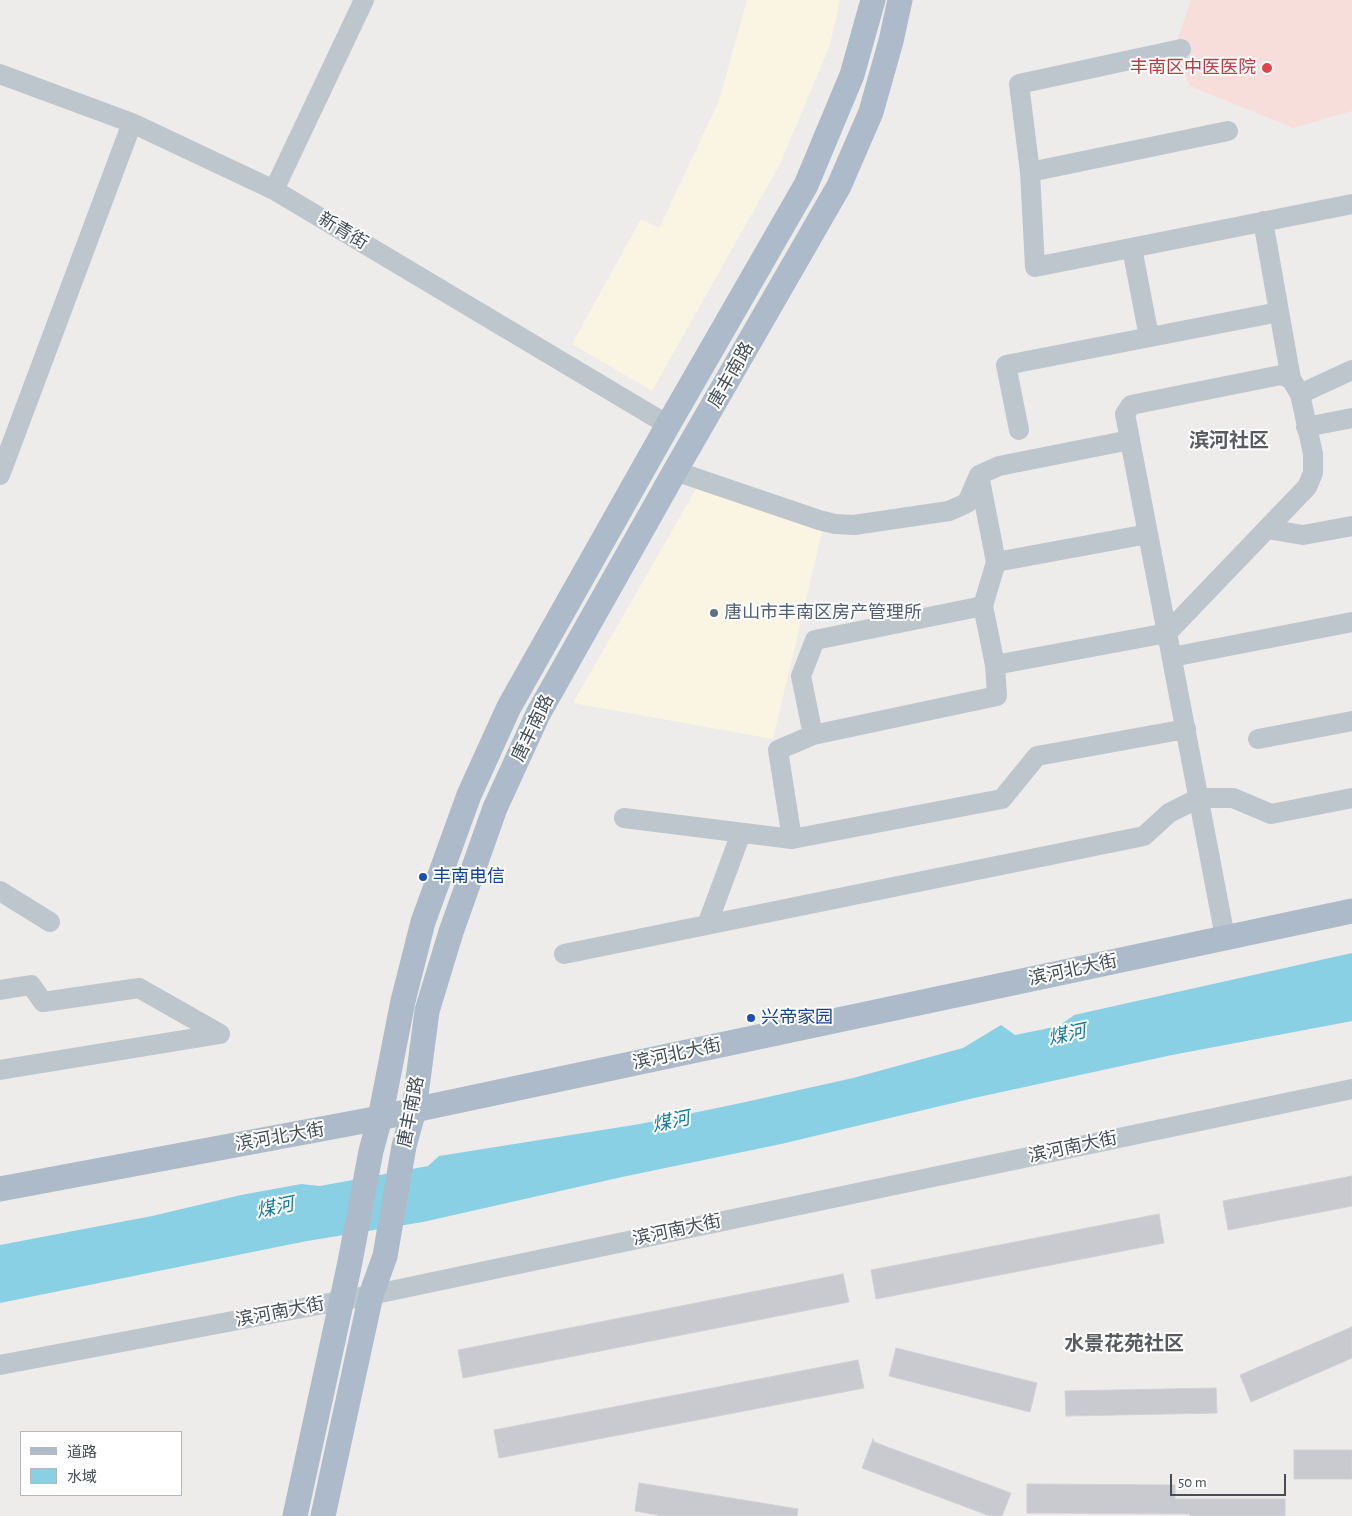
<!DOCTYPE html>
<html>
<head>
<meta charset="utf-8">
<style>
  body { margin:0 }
  #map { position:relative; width:1352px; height:1516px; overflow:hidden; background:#eeebeb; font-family:"Alegreya Sans","Noto Sans SC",sans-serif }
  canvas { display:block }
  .legend { position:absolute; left:20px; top:1431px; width:162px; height:65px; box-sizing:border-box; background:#fff; border:1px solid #b5b8bc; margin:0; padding:6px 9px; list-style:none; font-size:15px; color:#454e57 }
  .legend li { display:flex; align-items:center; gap:10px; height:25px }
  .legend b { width:25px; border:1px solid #b5b8bc }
  .scale { position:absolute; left:1170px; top:1474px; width:116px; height:22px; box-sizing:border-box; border:2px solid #454e57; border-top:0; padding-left:6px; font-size:15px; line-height:18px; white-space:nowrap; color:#454e57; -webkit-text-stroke:4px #fff; paint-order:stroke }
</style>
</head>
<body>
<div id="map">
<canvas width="1352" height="1516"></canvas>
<ul class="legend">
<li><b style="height:6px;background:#acbac9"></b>道路</li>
<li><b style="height:14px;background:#8ad0e5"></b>水域</li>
</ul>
<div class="scale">50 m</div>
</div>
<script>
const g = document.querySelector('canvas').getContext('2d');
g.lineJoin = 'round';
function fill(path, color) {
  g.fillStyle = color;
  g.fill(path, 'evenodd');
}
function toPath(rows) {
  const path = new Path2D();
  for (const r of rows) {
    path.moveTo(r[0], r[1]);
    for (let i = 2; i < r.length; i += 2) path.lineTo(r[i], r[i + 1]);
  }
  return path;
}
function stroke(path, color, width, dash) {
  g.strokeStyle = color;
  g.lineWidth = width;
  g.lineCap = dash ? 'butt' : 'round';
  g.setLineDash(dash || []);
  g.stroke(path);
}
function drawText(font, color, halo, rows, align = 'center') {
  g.font = font + ' "Alegreya Sans","Noto Sans SC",sans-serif';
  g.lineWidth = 4;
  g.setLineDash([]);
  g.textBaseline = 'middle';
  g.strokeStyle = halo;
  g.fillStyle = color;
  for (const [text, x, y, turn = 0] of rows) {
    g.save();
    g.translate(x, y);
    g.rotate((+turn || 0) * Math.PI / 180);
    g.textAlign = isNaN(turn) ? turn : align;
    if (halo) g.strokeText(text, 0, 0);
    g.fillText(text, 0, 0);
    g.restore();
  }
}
fill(toPath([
  [747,0,840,0,830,45,780,164,652,391,572,344,641,219,659,228,719,101],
  [696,489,824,523,773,739,573,703]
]), '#faf4e3');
fill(toPath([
  [1191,0,1352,0,1352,111,1293,128,1190,86,1174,50]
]), '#f8dedb');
fill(toPath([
  [1352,953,1352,1021,1347,1022,1172,1055,974,1098,781,1144,622,1177,423,1222,307,1241,0,1303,0,1245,152,1216,241,1195,301,1184,320,1186,428,1166,439,1156,640,1124,741,1103,853,1078,963,1048,1001,1025,1015,1035,1059,1026,1074,1015]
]), '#8ad0e5');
const building = toPath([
  [1352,1176,1352,1206,1228,1230,1223,1201,1352,1176],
  [1159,1214,1164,1243,876,1299,871,1270,1159,1214],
  [843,1274,849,1302,463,1378,458,1350,843,1274],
  [1352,1327,1352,1358,1251,1402,1240,1375,1352,1327],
  [896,1348,1037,1383,1030,1412,889,1376,896,1348],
  [858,1360,864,1388,499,1458,494,1430,858,1360],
  [1216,1388,1217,1413,1066,1416,1065,1391,1216,1388],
  [873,1439,874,1442,1011,1493,1002,1516,990,1516,862,1468,873,1439],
  [1294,1450,1352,1450,1352,1479,1294,1479,1294,1450],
  [639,1483,798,1509,797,1516,663,1516,635,1511,639,1483],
  [1027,1484,1175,1485,1175,1499,1285,1499,1285,1516,1190,1516,1190,1514,1027,1513,1027,1484]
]);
fill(building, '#c8cad0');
stroke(building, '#cfd1d7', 1);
stroke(toPath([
  [0,74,132,123,274,190,668,425],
  [1228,131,1030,172,1035,267,1352,204],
  [1030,172,1019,84,1181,49],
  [274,190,364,0],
  [1263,221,1291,379],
  [1132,248,1149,337],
  [1300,394,1352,370],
  [1306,427,1352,418],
  [1019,430,1006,365,1279,312],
  [675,471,819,520,835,524,854,525,949,511,967,503,979,475,999,466,1130,440],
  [0,475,132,123],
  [1267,529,1303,535,1352,526],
  [996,562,1148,534],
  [1172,657,1352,622],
  [995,665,1167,633,1125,414,1131,405,1281,375,1291,379,1300,394,1313,454,1313,473,1307,487,1167,633,1225,937],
  [813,735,801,676,815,640,983,606,996,562,979,475],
  [1258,739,1352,721],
  [624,818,792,839,1002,799,1037,756,1186,729],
  [792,839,778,750,813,735,997,696,995,665,983,606],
  [0,891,50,922],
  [707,925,741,833],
  [564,954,1144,836,1169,813,1199,798,1233,798,1271,814,1352,798],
  [0,990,31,985,43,1002,139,988,220,1034,0,1070],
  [0,1365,371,1295,1352,1089]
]), '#bdc5cd', 20);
stroke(toPath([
  [0,1189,380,1118,414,1110,1352,911],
  [295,1516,349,1267,371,1151,380,1118,403,1001,423,922,469,795,509,707,668,425,806,185,852,75,873,0],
  [323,1516,371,1295,385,1256,404,1146,414,1110,427,1011,451,932,495,808,538,714,675,471,839,186,871,112,891,41,900,0]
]), '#acbac9', 25);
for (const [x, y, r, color] of [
  [1267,68,6,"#e0444e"],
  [714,613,5,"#5c6f8a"],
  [423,877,5,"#1a4fb4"],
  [751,1018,5,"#1a4fb4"]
]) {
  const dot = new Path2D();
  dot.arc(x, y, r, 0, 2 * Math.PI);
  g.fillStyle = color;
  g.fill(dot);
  stroke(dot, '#fff', 2);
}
drawText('18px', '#be3a42', '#fff', [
  ["丰南区中医医院",1256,68]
], 'right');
drawText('18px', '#454e57', '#fff', [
  ["新青街",343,231,31],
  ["唐丰南路",731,375,-60],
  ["唐丰南路",533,728,-64],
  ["滨河北大街",1073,970,-12],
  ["滨河北大街",677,1054,-12],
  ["唐丰南路",411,1112,-79],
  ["滨河北大街",280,1137,-10],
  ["滨河南大街",1073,1147,-12],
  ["滨河南大街",677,1230,-12],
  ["滨河南大街",280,1312,-11]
]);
drawText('18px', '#4e5e75', '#fff', [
  ["唐山市丰南区房产管理所",724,613]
], 'left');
drawText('18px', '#164399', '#fff', [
  ["丰南电信",433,877],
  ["兴帝家园",761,1018]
], 'left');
drawText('italic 19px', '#147b9b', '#fff', [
  ["煤河",1067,1035,-12],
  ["煤河",671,1122,-12],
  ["煤河",275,1208,-12]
]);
drawText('bold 20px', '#585b60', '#fff', [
  ["滨河社区",1229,441],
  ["水景花苑社区",1124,1344]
]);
</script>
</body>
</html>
